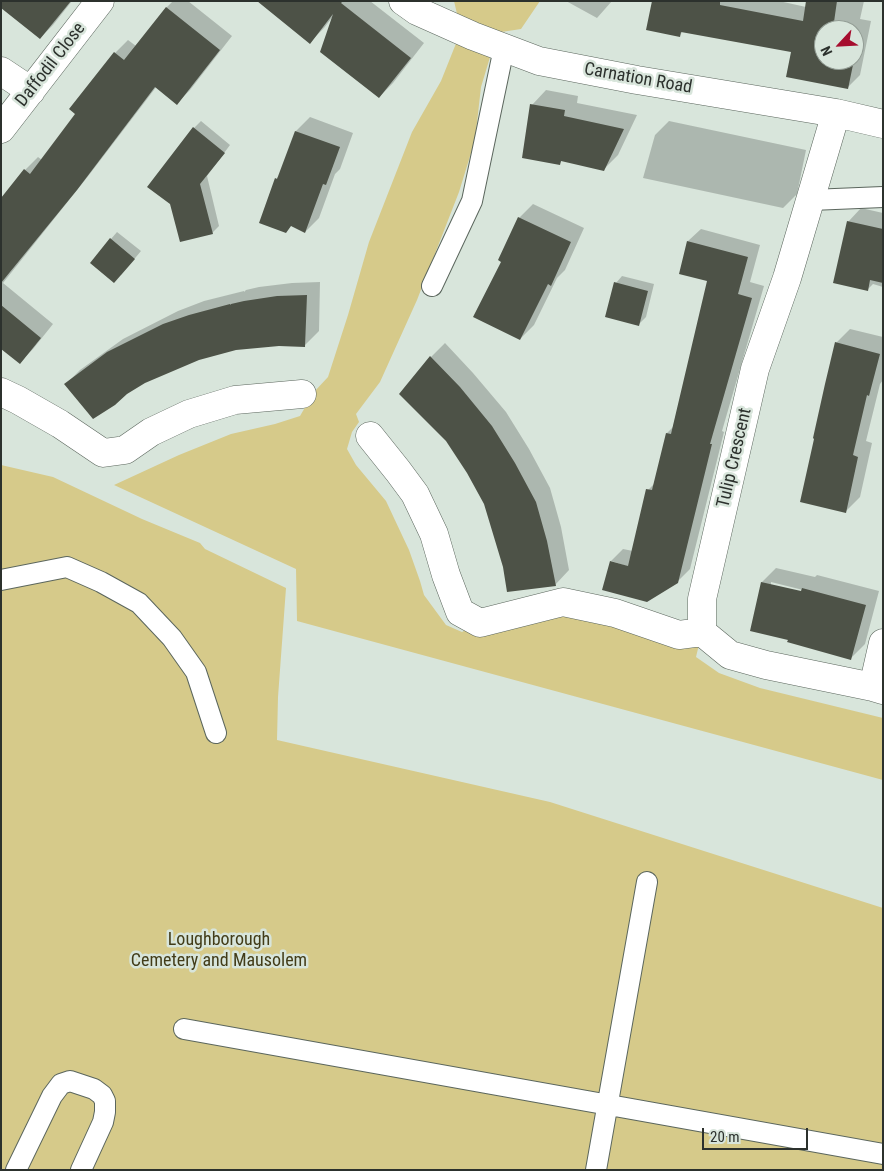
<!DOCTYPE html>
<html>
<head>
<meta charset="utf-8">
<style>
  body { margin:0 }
  #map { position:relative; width:884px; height:1171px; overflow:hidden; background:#d8e5db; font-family:"Roboto Condensed",sans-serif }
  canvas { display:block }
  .frame { position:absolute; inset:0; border:2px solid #2c312d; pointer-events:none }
  .north { position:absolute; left:814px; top:20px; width:50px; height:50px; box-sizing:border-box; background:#d8e5db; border:1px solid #939d95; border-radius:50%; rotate:245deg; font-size:14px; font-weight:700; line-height:20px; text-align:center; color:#2c312d }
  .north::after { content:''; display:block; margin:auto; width:18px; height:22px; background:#a60d2e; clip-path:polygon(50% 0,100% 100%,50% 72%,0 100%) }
  .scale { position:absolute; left:702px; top:1128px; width:106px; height:22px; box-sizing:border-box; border:2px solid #2c312d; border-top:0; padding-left:6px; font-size:15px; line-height:18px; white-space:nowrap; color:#2c312d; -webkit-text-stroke:4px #d8e5db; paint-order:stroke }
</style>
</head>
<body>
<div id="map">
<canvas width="884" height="1171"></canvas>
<div class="frame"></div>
<div class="north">N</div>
<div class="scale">20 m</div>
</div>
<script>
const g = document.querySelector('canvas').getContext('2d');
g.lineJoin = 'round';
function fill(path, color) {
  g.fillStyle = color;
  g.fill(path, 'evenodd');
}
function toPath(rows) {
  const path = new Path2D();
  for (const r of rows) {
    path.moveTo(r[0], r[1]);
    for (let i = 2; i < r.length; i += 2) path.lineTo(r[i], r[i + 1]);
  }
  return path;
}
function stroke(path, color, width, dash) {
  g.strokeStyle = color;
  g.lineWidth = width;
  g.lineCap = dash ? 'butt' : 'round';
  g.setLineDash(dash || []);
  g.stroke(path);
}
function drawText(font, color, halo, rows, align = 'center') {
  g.font = font + ' "Roboto Condensed",sans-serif';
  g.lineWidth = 5;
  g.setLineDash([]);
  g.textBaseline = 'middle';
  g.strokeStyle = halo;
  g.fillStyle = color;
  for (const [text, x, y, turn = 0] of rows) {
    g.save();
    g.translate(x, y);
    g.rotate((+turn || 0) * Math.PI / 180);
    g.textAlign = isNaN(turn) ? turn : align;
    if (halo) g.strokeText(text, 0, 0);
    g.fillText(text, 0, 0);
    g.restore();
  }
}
fill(toPath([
  [454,1,540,1,521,29,475,36,494,44,481,87,475,140,459,192,417,300,380,382,356,414,359,422,352,432,347,449,356,465,386,501,409,550,420,581,424,595,446,625,462,632,480,623,563,602,702,632,696,657,719,673,760,688,883,718,883,780,297,621,296,569,114,485,179,455,231,434,275,424,300,416,314,392,328,377,348,315,369,242,412,132,441,81,461,31],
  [1,465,53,477,142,519,200,543,205,549,286,588,278,697,277,740,550,802,883,908,883,1170,1,1170]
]), '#d6ca8a');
fill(toPath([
  [1,1,72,1,53,25,40,38],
  [173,1,188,1,232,36,190,90,177,103,157,86,89,175,3,283,53,324,33,349,20,362,1,347,1,200,25,170,38,157,42,160,77,113,115,53,128,40,136,46,167,7],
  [259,1,370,1,424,43,393,83,379,97,334,15,324,28,310,42],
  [566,1,612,1,597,18],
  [653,1,779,1,806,7,807,1,864,1,860,19,871,21,860,75,848,87,792,51,683,31,680,35],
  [824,30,854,30,854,60,824,60],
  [546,90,578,96,577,103,637,115,618,155,604,169,562,160,560,163,532,105],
  [310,117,353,133,340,169,335,174,319,218,305,232,276,179,279,176,296,131],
  [201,121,230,145,207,176,219,226,212,233,171,204,194,128],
  [669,121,806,150,797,194,783,208,643,178,655,135],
  [533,204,584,228,565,270,557,278,534,325,520,339,503,261,519,218],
  [861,208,883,213,883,287,873,284,867,290,848,222],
  [701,229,760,245,750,282,764,286,722,431,724,432,690,569,677,582,611,561,623,549,633,551,648,490,655,483,667,433,673,427,709,281,688,241],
  [117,232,141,251,121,275,111,239],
  [622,276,654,284,646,317,639,324,616,283],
  [320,282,319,331,305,345,279,345,236,348,66,384,80,370,123,339,178,311,204,301,244,291,244,292,246,290,259,287,292,283],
  [850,329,883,337,883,380,880,384,866,441,872,443,860,497,845,512,836,343],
  [445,343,473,373,506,412,529,449,550,488,561,527,569,570,555,585,504,567,485,504,468,472,446,440,400,394,431,357],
  [776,568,815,577,817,575,879,591,865,644,851,658,790,639,751,630,762,582],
  [771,582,807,591,807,594,771,585]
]), '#0003');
fill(toPath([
  [1,1,71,1,40,39,1,8],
  [257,1,343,1,341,3,411,58,379,98,320,52,333,14,310,44],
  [652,1,720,1,720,5,803,21,806,1,837,1,833,29,838,30,824,30,824,60,854,60,848,89,786,77,791,52,681,32,680,37,646,30],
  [166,7,220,50,177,105,155,87,77,190,1,283,1,198,24,169,30,174,75,114,69,109,114,52,124,60],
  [854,33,859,34,854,58],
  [530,104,565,110,564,116,624,129,604,171,561,161,560,165,522,158],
  [193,127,225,153,200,184,213,234,180,242,170,204,147,187],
  [295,131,340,147,326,185,323,184,305,233,291,226,286,233,259,223,275,178,277,179],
  [518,217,571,242,551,286,548,284,520,340,473,317,501,262,498,260],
  [847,221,883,229,883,283,870,280,868,291,833,283],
  [110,238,135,259,114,283,90,263],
  [687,241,748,257,738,294,752,298,710,444,712,444,678,583,647,602,602,590,610,561,628,566,646,489,652,490,666,433,671,434,707,281,679,274],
  [614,282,648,291,639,326,605,317],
  [307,295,305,347,279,346,236,350,199,360,145,383,127,394,115,405,93,419,64,384,107,352,163,324,189,315,230,304,230,305,231,304,244,301,277,296],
  [1,305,41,338,20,364,1,349],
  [835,342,880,354,869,396,867,395,853,455,858,457,846,513,800,502,814,439,813,438,825,384],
  [430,356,460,387,492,426,515,463,536,502,547,541,556,586,507,592,503,567,484,504,467,473,446,441,399,394],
  [761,582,801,591,802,588,866,605,851,660,787,642,788,640,750,631]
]), '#4d5247');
const lane = toPath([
  [811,200,883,197],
  [432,286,472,201,504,48],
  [1,580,67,567,101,582,139,603,172,638,196,672,216,733],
  [184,1029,883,1154],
  [16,1170,52,1096,61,1084,70,1081,94,1089,102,1095,105,1101,105,1112,103,1122,81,1170],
  [596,1170,647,882]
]);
const street = toPath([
  [403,1,417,11,473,36,539,61,637,80,836,113,883,124],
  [1,71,31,91],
  [836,113,787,278,755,369,702,599,702,632,730,655,766,665,873,687,883,690],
  [1,129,100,1],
  [1,392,18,400,60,424,103,453,125,450,151,432,189,414,235,400,302,394],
  [370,436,398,471,415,494,434,534,446,575,460,612,480,623,563,602,615,613,679,635,702,632],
  [873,687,883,643]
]);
stroke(lane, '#5b665d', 22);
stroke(street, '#5b665d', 29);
stroke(lane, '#fff', 20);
stroke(street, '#fff', 28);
drawText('18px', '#2c312d', '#d8e5db', [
  ["Daffodil Close",51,65,-52],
  ["Carnation Road",638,79,10],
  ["Tulip Crescent",735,458,-77]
]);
drawText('18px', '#423c18', '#d8e5db', [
  ["Loughborough",219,940],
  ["Cemetery and Mausolem",219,961]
]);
</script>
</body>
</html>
